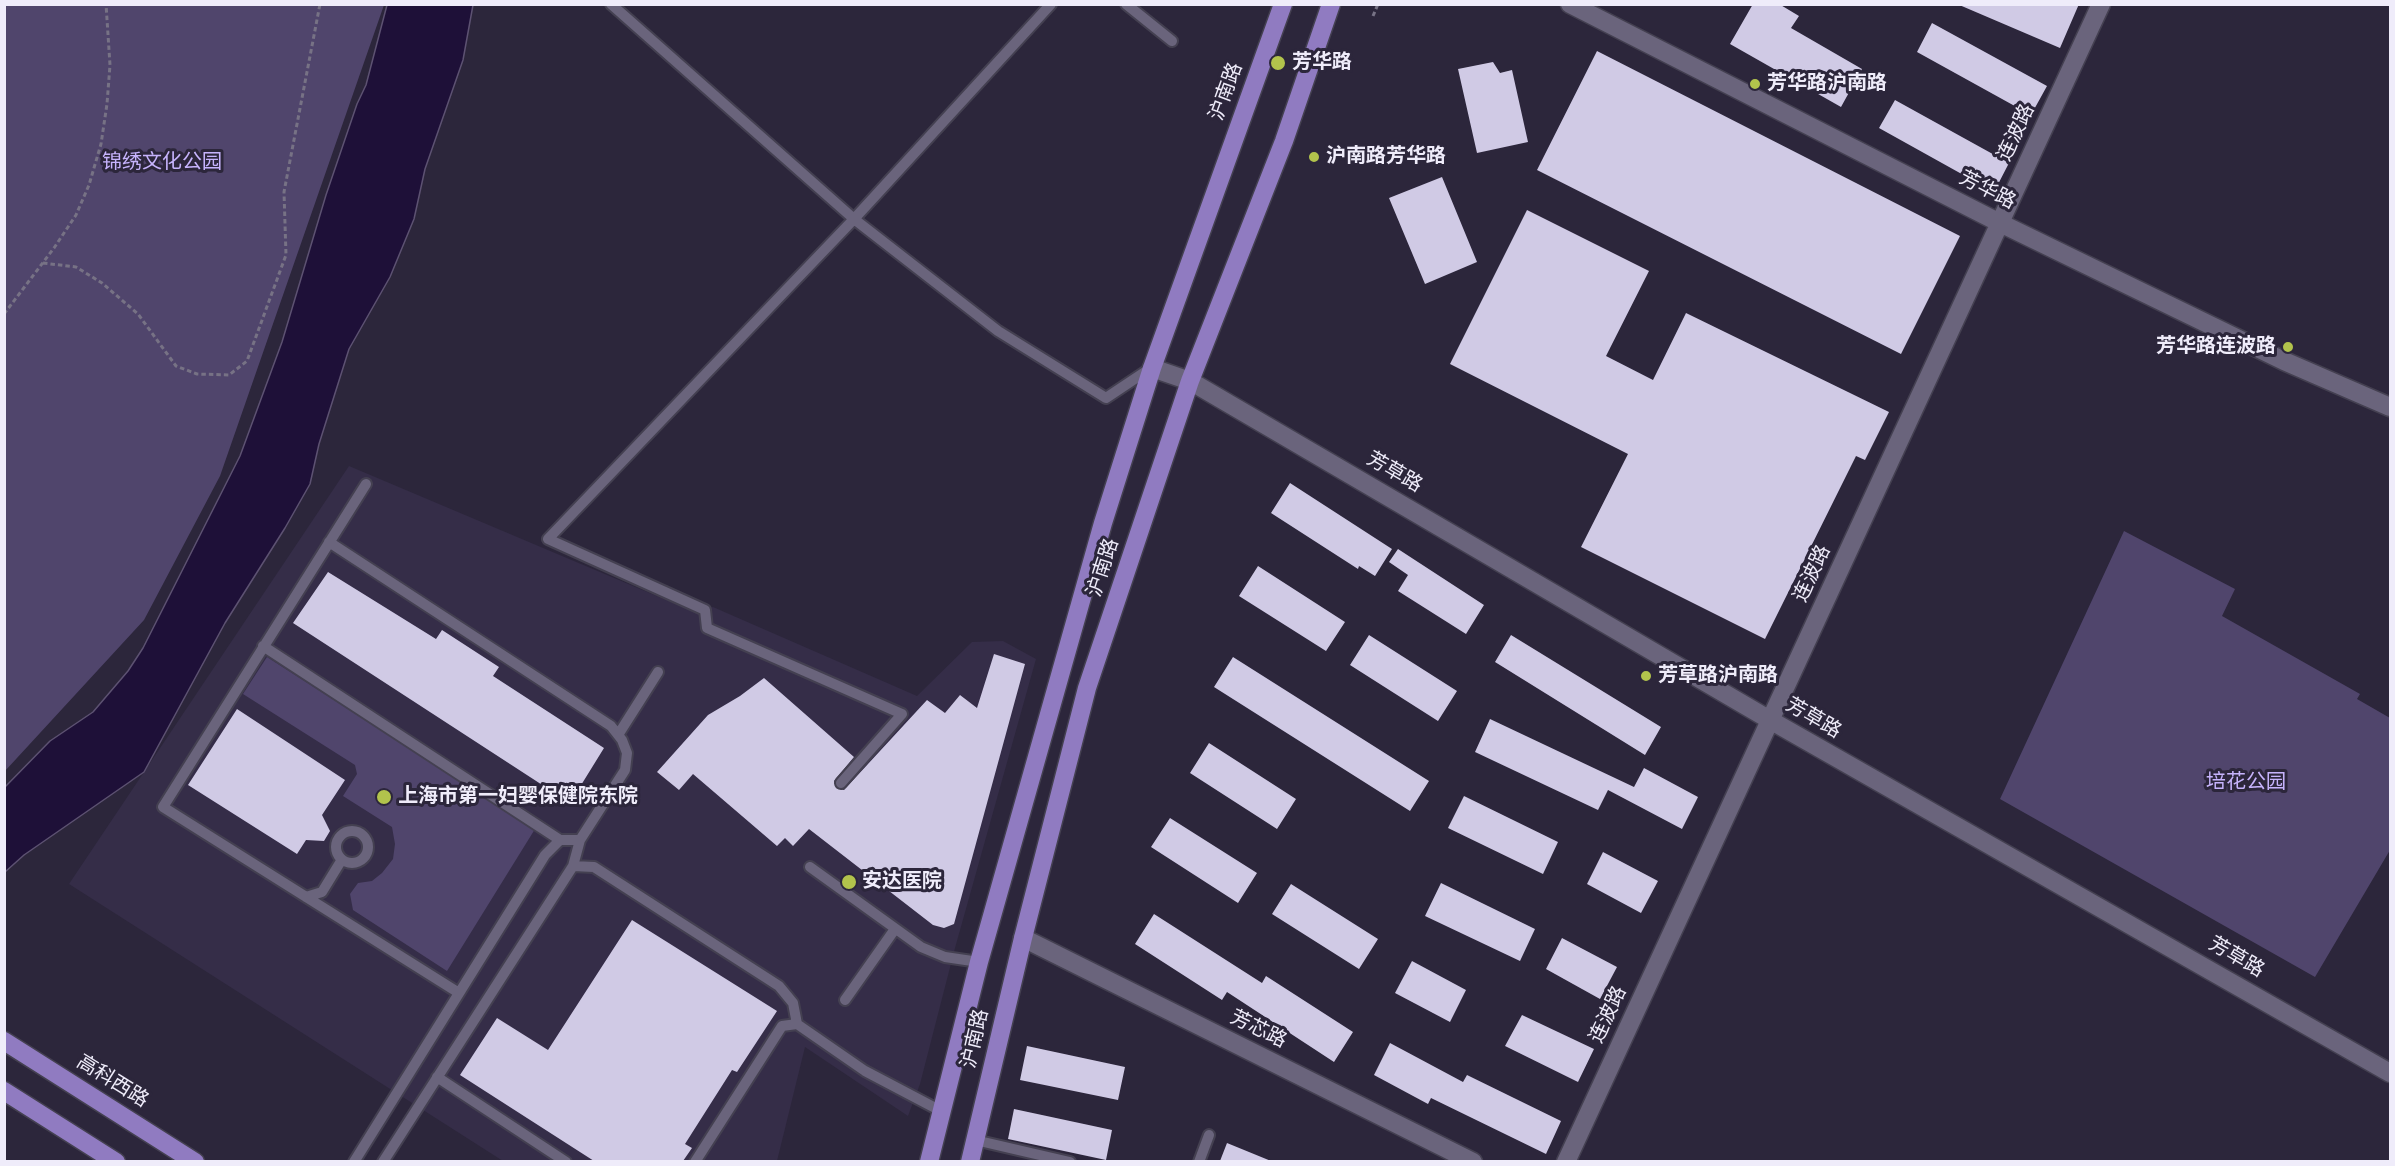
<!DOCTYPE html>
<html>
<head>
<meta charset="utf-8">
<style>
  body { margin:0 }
  #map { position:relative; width:2395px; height:1166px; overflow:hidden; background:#2c263b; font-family:"Nunito Sans",sans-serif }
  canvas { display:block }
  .frame { position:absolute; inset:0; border:6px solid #efecfa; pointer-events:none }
</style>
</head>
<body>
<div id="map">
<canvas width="2395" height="1166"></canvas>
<div class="frame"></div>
</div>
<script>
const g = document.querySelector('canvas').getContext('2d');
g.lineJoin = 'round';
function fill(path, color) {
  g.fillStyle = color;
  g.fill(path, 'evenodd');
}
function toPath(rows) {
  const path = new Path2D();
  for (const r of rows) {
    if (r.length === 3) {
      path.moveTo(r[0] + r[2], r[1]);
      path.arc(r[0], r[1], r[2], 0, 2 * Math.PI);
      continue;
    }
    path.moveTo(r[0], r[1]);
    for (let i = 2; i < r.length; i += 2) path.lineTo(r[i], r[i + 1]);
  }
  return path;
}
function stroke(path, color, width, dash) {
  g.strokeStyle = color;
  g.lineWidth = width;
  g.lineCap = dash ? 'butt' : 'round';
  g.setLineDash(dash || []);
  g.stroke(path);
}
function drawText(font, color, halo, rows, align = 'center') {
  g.font = font + ' "Nunito Sans","Noto Sans SC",sans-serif';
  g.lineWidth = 6;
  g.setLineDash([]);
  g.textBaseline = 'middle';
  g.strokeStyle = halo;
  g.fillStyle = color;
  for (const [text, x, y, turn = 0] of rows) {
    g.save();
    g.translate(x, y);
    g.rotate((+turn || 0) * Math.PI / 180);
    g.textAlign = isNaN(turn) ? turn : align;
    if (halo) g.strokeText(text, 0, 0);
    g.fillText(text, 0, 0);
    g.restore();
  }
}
fill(toPath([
  [349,466,697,613,713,607,917,696,972,642,1003,641,1036,659,955,948,920,1084,908,1116,805,1047,777,1161,503,1161,69,884]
]), '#352d48');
fill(toPath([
  [5,4,384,5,220,476,144,620,5,771],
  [2124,531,2235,589,2222,616,2360,694,2357,699,2390,718,2390,850,2315,977,2000,799],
  [267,657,535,829,447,971,353,910,350,894,358,883,372,881,382,873,393,859,395,844,392,827,343,796,357,774,355,765,243,694]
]), '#50456c');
const water = toPath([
  [387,5,473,5,463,60,425,169,414,219,390,277,349,349,319,444,310,484,285,528,225,623,144,772,24,855,5,872,5,787,50,741,93,712,128,671,143,648,240,456,282,342,326,195,357,104,366,85,387,5]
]);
fill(water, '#1e1038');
stroke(water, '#5d5272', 1.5);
fill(toPath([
  [1753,4,1779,4,1799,16,1791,28,1862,69,1841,107,1730,44],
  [1957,4,2079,4,2060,48],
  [1932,23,2047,86,2031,115,1917,52],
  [1597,51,1960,236,1901,354,1537,170],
  [1493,62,1500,73,1512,70,1528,142,1477,153,1458,69],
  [1895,100,2009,163,1994,192,1879,128],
  [1442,177,1477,262,1425,284,1389,198],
  [1527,210,1649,271,1606,356,1653,380,1686,313,1889,412,1865,460,1856,456,1765,639,1581,547,1628,454,1450,364],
  [1290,483,1392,549,1375,576,1359,566,1358,569,1271,513],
  [1398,549,1484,605,1466,634,1398,591,1408,575,1389,562],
  [1258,566,1345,622,1326,651,1239,596],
  [328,572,436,639,442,630,499,667,493,676,604,748,570,803,293,623],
  [1369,635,1457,691,1438,721,1350,665],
  [1511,635,1661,727,1645,755,1495,662],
  [994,654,1025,664,954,924,944,928,933,925,809,829,793,846,785,838,777,846,693,774,679,790,657,772,708,715,740,696,764,678,854,757,834,781,836,788,844,790,927,700,945,713,960,695,977,708],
  [1233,657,1429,781,1410,811,1214,687],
  [237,709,345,780,322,815,330,831,324,841,306,840,297,854,188,785],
  [1490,719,1634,787,1644,768,1698,797,1682,829,1608,790,1598,810,1475,752],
  [1209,743,1296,799,1277,829,1190,773],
  [1464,796,1558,842,1543,874,1448,828],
  [1170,818,1257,873,1238,903,1151,847],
  [1603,852,1658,881,1641,913,1587,884],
  [1441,883,1535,929,1520,961,1425,916],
  [1291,884,1378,939,1359,969,1272,914],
  [1154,914,1262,983,1266,976,1353,1032,1334,1062,1227,992,1222,1000,1135,944],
  [632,920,777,1011,737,1072,732,1070,685,1144,692,1148,683,1161,594,1161,460,1075,497,1018,548,1050],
  [1562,938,1617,967,1600,999,1546,969],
  [1412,961,1466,990,1450,1022,1395,993],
  [1522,1015,1594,1049,1578,1082,1505,1046],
  [1390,1043,1463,1082,1467,1075,1561,1121,1546,1154,1431,1098,1428,1104,1374,1075],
  [1027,1046,1125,1067,1118,1100,1020,1080],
  [1014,1109,1112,1130,1106,1160,1008,1139],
  [1227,1143,1271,1161,1220,1161]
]), '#d0cae5');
const service = toPath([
  [611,4,854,219,1051,4],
  [1126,4,1172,41],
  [366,484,163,807,459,993],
  [329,542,611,726,622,740,627,753,625,770,580,840,573,866,383,1162],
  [263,646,560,840],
  [618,735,658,672],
  [841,783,902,714,707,628,705,610,548,539,854,219,998,331,1106,398,1151,368],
  [352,847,16],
  [573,866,594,867,779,986,793,1003,797,1024],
  [810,867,921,947,945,957,979,962],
  [306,897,322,892,341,861],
  [845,1000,895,929],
  [437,1077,566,1162],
  [975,1140,1070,1162],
  [354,1162,545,855,560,840,580,840],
  [695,1162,782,1026,797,1024,865,1071,941,1111],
  [1199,1162,1209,1135]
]);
const minor = toPath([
  [1570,4,2000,223,2284,361,2390,407],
  [1190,381,1770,720,2390,1073],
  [1023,938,1473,1162],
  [1566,1162,2101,4]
]);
const tertiary = toPath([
  [1152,368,1190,381]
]);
const primary = toPath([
  [4,1041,195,1162],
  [4,1091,116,1162],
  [929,1162,979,962,1103,523,1152,368,1283,4],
  [970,1162,1023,938,1087,688,1190,381,1284,141,1331,4]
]);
stroke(service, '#444051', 14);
stroke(minor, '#444051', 21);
stroke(tertiary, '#444051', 21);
stroke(primary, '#444051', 21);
stroke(toPath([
  [1373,16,1378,4],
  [43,263,76,267,102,283,138,314,176,366,197,374,229,375,247,361,286,255,284,192,320,4],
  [4,314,54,248,76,215,89,185,101,144,107,104,110,65,106,4]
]), '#777285', 3, [4.5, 3]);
stroke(service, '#6a647c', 10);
stroke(minor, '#6a647c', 18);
stroke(tertiary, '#6a647c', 18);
stroke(primary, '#907bc1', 18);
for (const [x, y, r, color] of [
  [1278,63,8,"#b2c34c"],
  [1755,84,6,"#b2c34c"],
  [1314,157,6,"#b2c34c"],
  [2288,347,6,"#b2c34c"],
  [1646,676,6,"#b2c34c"],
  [384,797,8,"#b2c34c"],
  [849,882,8,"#b2c34c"]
]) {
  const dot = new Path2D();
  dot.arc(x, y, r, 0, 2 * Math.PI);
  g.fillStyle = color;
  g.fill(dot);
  stroke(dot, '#2c263b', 2);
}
drawText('bold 20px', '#efecfa', '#2c263b', [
  ["芳华路",1292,63],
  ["芳华路沪南路",1767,84],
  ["沪南路芳华路",1326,157],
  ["芳华路连波路",2276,347,"right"],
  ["芳草路沪南路",1658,676],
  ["上海市第一妇婴保健院东院",398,797],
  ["安达医院",862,882]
], 'left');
drawText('20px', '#efecfa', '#2c263b', [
  ["沪南路",1227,92,-70],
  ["连波路",2017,133,-65],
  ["芳华路",1987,191,27],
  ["芳草路",1394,473,30],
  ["沪南路",1104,568,-72],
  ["连波路",1813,574,-65],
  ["芳草路",1813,719,30],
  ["芳草路",2236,958,30],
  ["连波路",1609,1015,-65],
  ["芳芯路",1258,1030,26],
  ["沪南路",976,1039,-77],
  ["高科西路",112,1082,32]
]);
drawText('20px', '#c6b3fc', '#2c263b', [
  ["锦绣文化公园",162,163],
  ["培花公园",2246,783]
]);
</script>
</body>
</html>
